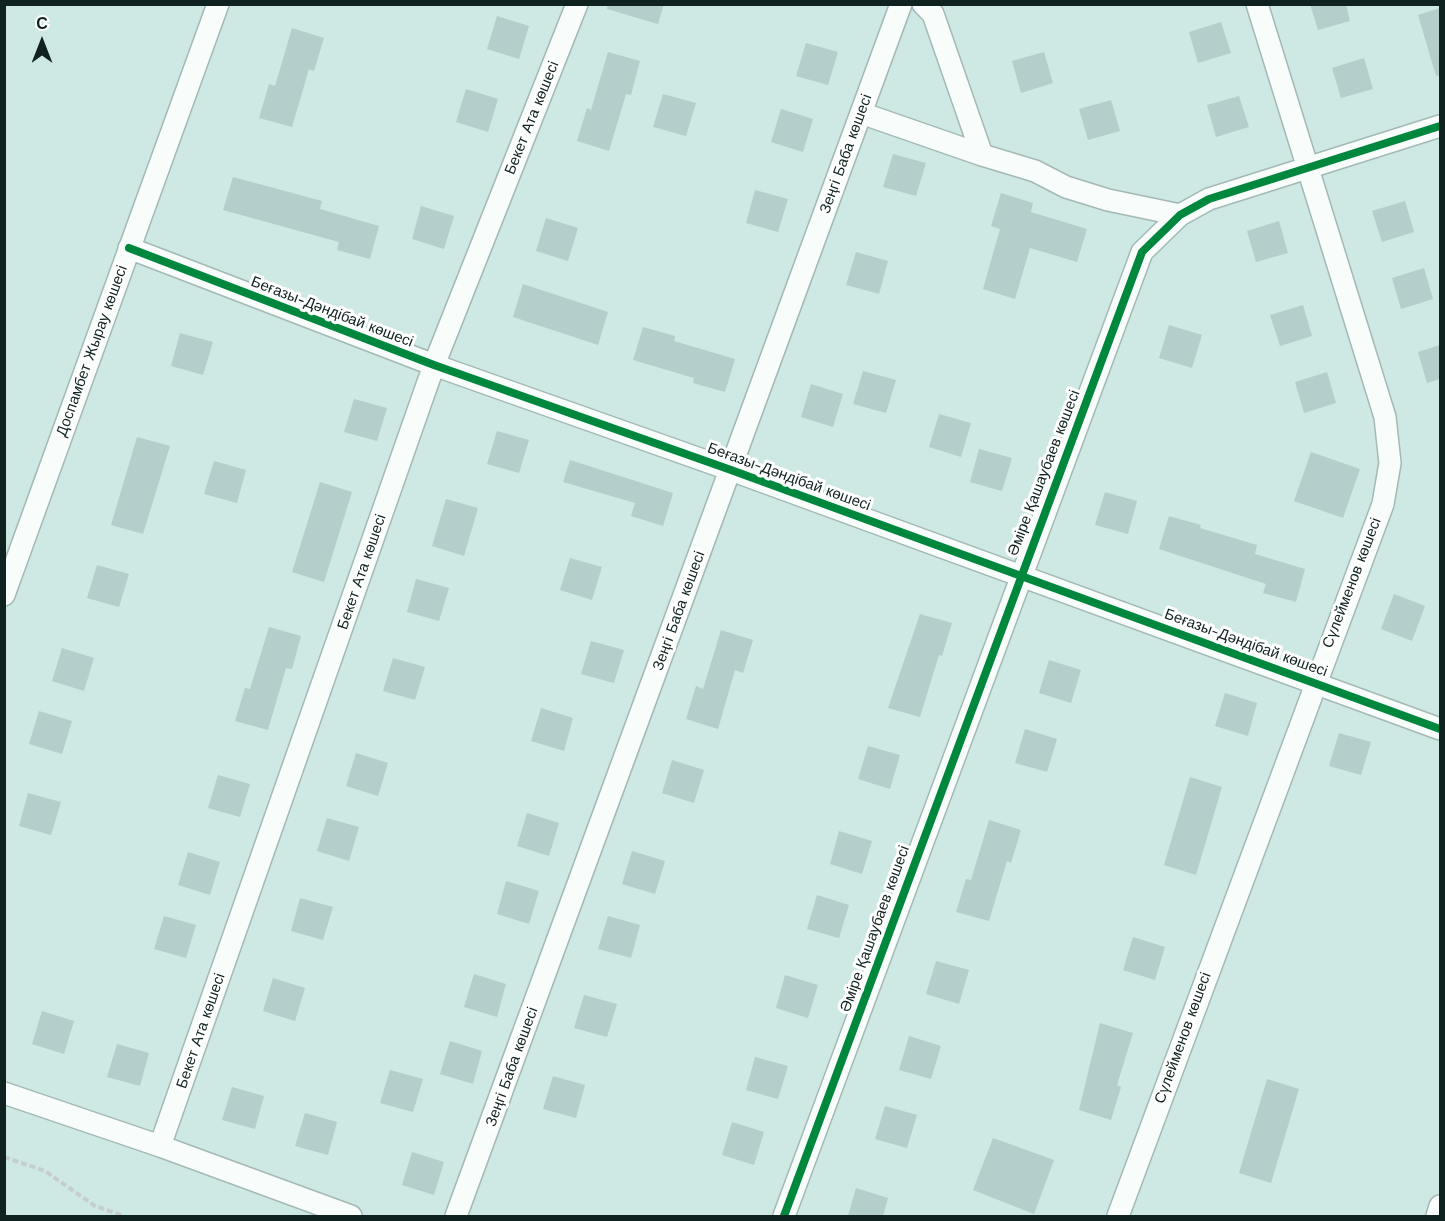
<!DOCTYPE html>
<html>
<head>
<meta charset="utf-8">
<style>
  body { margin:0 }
  #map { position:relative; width:1445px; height:1221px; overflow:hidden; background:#cee8e3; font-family:"Work Sans",sans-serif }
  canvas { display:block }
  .frame { position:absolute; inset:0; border:6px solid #102220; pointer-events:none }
  .north { position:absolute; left:12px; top:12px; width:60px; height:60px; -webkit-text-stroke:4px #fff; paint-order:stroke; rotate:0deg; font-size:16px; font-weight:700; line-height:24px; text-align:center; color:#102220 }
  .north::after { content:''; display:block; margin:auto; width:21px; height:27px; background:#102220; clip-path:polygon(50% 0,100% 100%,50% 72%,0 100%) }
</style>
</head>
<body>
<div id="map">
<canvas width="1445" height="1221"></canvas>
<div class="frame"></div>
<div class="north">С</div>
</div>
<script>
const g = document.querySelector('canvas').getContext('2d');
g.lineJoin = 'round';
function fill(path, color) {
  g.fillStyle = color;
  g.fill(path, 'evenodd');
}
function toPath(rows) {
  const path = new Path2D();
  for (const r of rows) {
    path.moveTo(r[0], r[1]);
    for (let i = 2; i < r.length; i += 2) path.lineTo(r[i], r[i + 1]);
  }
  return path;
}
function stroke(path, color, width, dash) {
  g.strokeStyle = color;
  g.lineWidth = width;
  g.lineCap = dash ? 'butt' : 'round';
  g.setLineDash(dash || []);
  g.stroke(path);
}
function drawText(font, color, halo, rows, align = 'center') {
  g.font = font + ' "Work Sans",sans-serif';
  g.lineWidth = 6;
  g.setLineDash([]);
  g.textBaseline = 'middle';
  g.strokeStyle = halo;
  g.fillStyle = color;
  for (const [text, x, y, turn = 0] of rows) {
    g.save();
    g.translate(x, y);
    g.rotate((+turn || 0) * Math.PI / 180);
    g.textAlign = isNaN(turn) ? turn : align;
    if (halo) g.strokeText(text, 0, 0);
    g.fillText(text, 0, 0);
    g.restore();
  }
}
fill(toPath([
  [608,4,664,4,658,24,607,9],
  [1310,4,1346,4,1350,21,1318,30],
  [1440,8,1440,75,1436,76,1418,15],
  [497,16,529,26,519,59,487,49],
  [1221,22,1231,53,1198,63,1189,32],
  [292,28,324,38,314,71,309,69,292,127,259,118,269,84,275,86],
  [806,43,838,52,828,85,796,76],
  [608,52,640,61,631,95,626,94,609,151,577,141,587,108,591,110],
  [1044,52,1053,83,1021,93,1012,61],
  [1364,58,1373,89,1341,98,1332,68],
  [466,89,498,99,488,132,456,122],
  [663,94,696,103,686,136,653,127],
  [1239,96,1249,127,1216,137,1207,105],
  [1111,100,1120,131,1088,140,1079,109],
  [781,109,813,119,803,152,771,142],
  [893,154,926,163,916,196,883,187],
  [233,177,322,201,320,209,379,226,370,259,337,250,339,242,223,210],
  [755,190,788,199,778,232,746,223],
  [1001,193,1033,203,1031,212,1087,229,1077,262,1030,248,1015,299,983,289,1000,229,991,226],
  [1405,201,1414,232,1382,242,1372,211],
  [421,206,454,216,444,249,412,239],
  [546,218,578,228,568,261,536,251],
  [1279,221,1288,253,1256,262,1247,231],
  [856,252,888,261,879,294,846,285],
  [1424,268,1433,299,1401,309,1392,278],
  [523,284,608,312,598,345,513,317],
  [1303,305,1312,336,1280,346,1270,315],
  [1169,325,1202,335,1192,368,1159,358],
  [643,327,675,336,674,341,735,359,725,392,693,383,694,378,633,360],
  [180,333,213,342,203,375,171,366],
  [1440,345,1440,379,1427,383,1418,352],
  [863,371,896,380,886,413,853,404],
  [1327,372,1336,403,1304,413,1295,382],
  [811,384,843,394,833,427,801,417],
  [354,399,387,408,377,441,344,432],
  [939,414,971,423,961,457,929,447],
  [497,431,529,440,519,473,487,464],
  [137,437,170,446,143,534,111,525],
  [979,449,1012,458,1002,491,970,482],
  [1311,452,1360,469,1343,518,1294,501],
  [570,460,673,493,663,526,631,516,635,503,563,482],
  [214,461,246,470,237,503,204,494],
  [320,482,352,492,324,582,292,572],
  [1105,492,1137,501,1128,534,1095,525],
  [446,499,478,508,464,556,432,546],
  [1169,516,1201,525,1200,528,1257,545,1255,554,1305,569,1296,602,1263,593,1266,584,1159,549],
  [570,558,602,567,592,600,560,590],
  [97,565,129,574,119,607,87,598],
  [416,579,449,588,439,621,407,612],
  [1394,594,1425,606,1412,641,1381,629],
  [920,614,952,623,942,656,939,655,920,717,888,708],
  [269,627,301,636,292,669,286,668,268,730,235,721,245,688,250,689],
  [721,630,753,640,743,673,735,670,718,729,686,719,696,686,703,689],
  [591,641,624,650,614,683,581,674],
  [62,648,94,658,84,691,52,681],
  [393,658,425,667,415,700,383,691],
  [1049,660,1081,670,1071,703,1039,693],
  [1225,693,1257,703,1248,736,1215,726],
  [541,708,573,718,564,751,531,741],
  [39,711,72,721,62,754,29,744],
  [1025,729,1057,739,1047,772,1015,763],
  [1339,733,1371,742,1361,775,1329,766],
  [868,746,900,755,890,789,858,779],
  [356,753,388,763,378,796,346,786],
  [672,760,704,770,694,803,662,793],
  [218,775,250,784,240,817,208,808],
  [1190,777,1222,787,1196,875,1164,865],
  [28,793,61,802,51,835,19,826],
  [527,813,559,823,549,856,517,846],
  [327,818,359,827,349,861,317,851],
  [989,820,1021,830,1011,863,1007,861,989,921,956,912,966,879,971,880],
  [839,831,872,841,862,874,830,864],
  [632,851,665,861,655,894,622,884],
  [188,852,220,862,210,895,178,885],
  [506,881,539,891,529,924,497,914],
  [817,895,849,905,839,938,807,929],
  [300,898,333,907,323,940,291,931],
  [164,916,196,925,186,958,154,949],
  [608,916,640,925,631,958,598,949],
  [1133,937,1165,947,1155,980,1123,970],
  [936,961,969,970,959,1004,926,994],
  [474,974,506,984,497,1017,464,1007],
  [785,975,818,985,808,1018,776,1008],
  [273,978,305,988,295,1021,263,1011],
  [584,995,617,1004,607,1037,574,1028],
  [42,1011,74,1021,64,1054,32,1044],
  [1100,1023,1133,1033,1117,1085,1121,1087,1111,1120,1079,1110],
  [909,1036,941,1046,931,1079,899,1070],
  [450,1041,482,1051,473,1084,440,1074],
  [117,1044,149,1053,140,1086,107,1077],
  [755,1057,788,1066,778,1099,746,1090],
  [390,1070,423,1079,413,1112,380,1103],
  [553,1076,585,1085,576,1118,543,1109],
  [1267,1079,1299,1089,1271,1183,1239,1173],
  [232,1087,264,1096,255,1129,222,1120],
  [885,1106,917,1115,907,1148,875,1139],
  [305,1113,337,1122,328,1155,295,1146],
  [732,1122,764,1132,754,1165,722,1155],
  [993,1138,1054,1160,1034,1214,973,1190],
  [412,1152,444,1162,434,1195,402,1185],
  [856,1188,888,1198,883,1216,848,1216]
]), '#b2cfcb');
const street = toPath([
  [923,4,933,14,982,155,1035,171,1066,187,1108,200,1180,215],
  [861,113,982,155],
  [129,248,434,365,731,470,1440,729],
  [4,595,218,4],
  [4,1093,160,1146,351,1216],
  [160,1146,434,365,577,4],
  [456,1216,901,4],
  [784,1216,1142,252,1180,215,1209,199,1440,126],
  [1118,1216,1383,504,1390,463,1385,417,1257,4],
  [1437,1216,1440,1206]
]);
stroke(street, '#a4b9b5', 24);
stroke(toPath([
  [4,1157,45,1171,95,1206,124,1216]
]), '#c6cecd', 4, [6, 3]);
stroke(street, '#f8fcfb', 21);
stroke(toPath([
  [129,248,434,365,731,470,1440,729],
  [784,1216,1142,252,1180,215,1209,199,1440,126]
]), '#00873e', 8);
drawText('15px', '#102220', '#fff', [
  ["Бекет Ата көшесі",532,118,-68],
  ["Зеңгі Баба көшесі",846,154,-70],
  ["Беғазы-Дәндібай көшесі",332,312,21],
  ["Доспамбет Жырау көшесі",92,351,-70],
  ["Әміре Қашаубаев көшесі",1044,473,-69],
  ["Беғазы-Дәндібай көшесі",789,477,20],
  ["Бекет Ата көшесі",362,572,-71],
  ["Сүлейменов көшесі",1352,583,-69],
  ["Зеңгі Баба көшесі",679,611,-70],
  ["Беғазы-Дәндібай көшесі",1246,643,20],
  ["Әміре Қашаубаев көшесі",875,929,-70],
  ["Бекет Ата көшесі",201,1031,-71],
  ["Сүлейменов көшесі",1183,1038,-70],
  ["Зеңгі Баба көшесі",512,1067,-70]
]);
</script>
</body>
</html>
